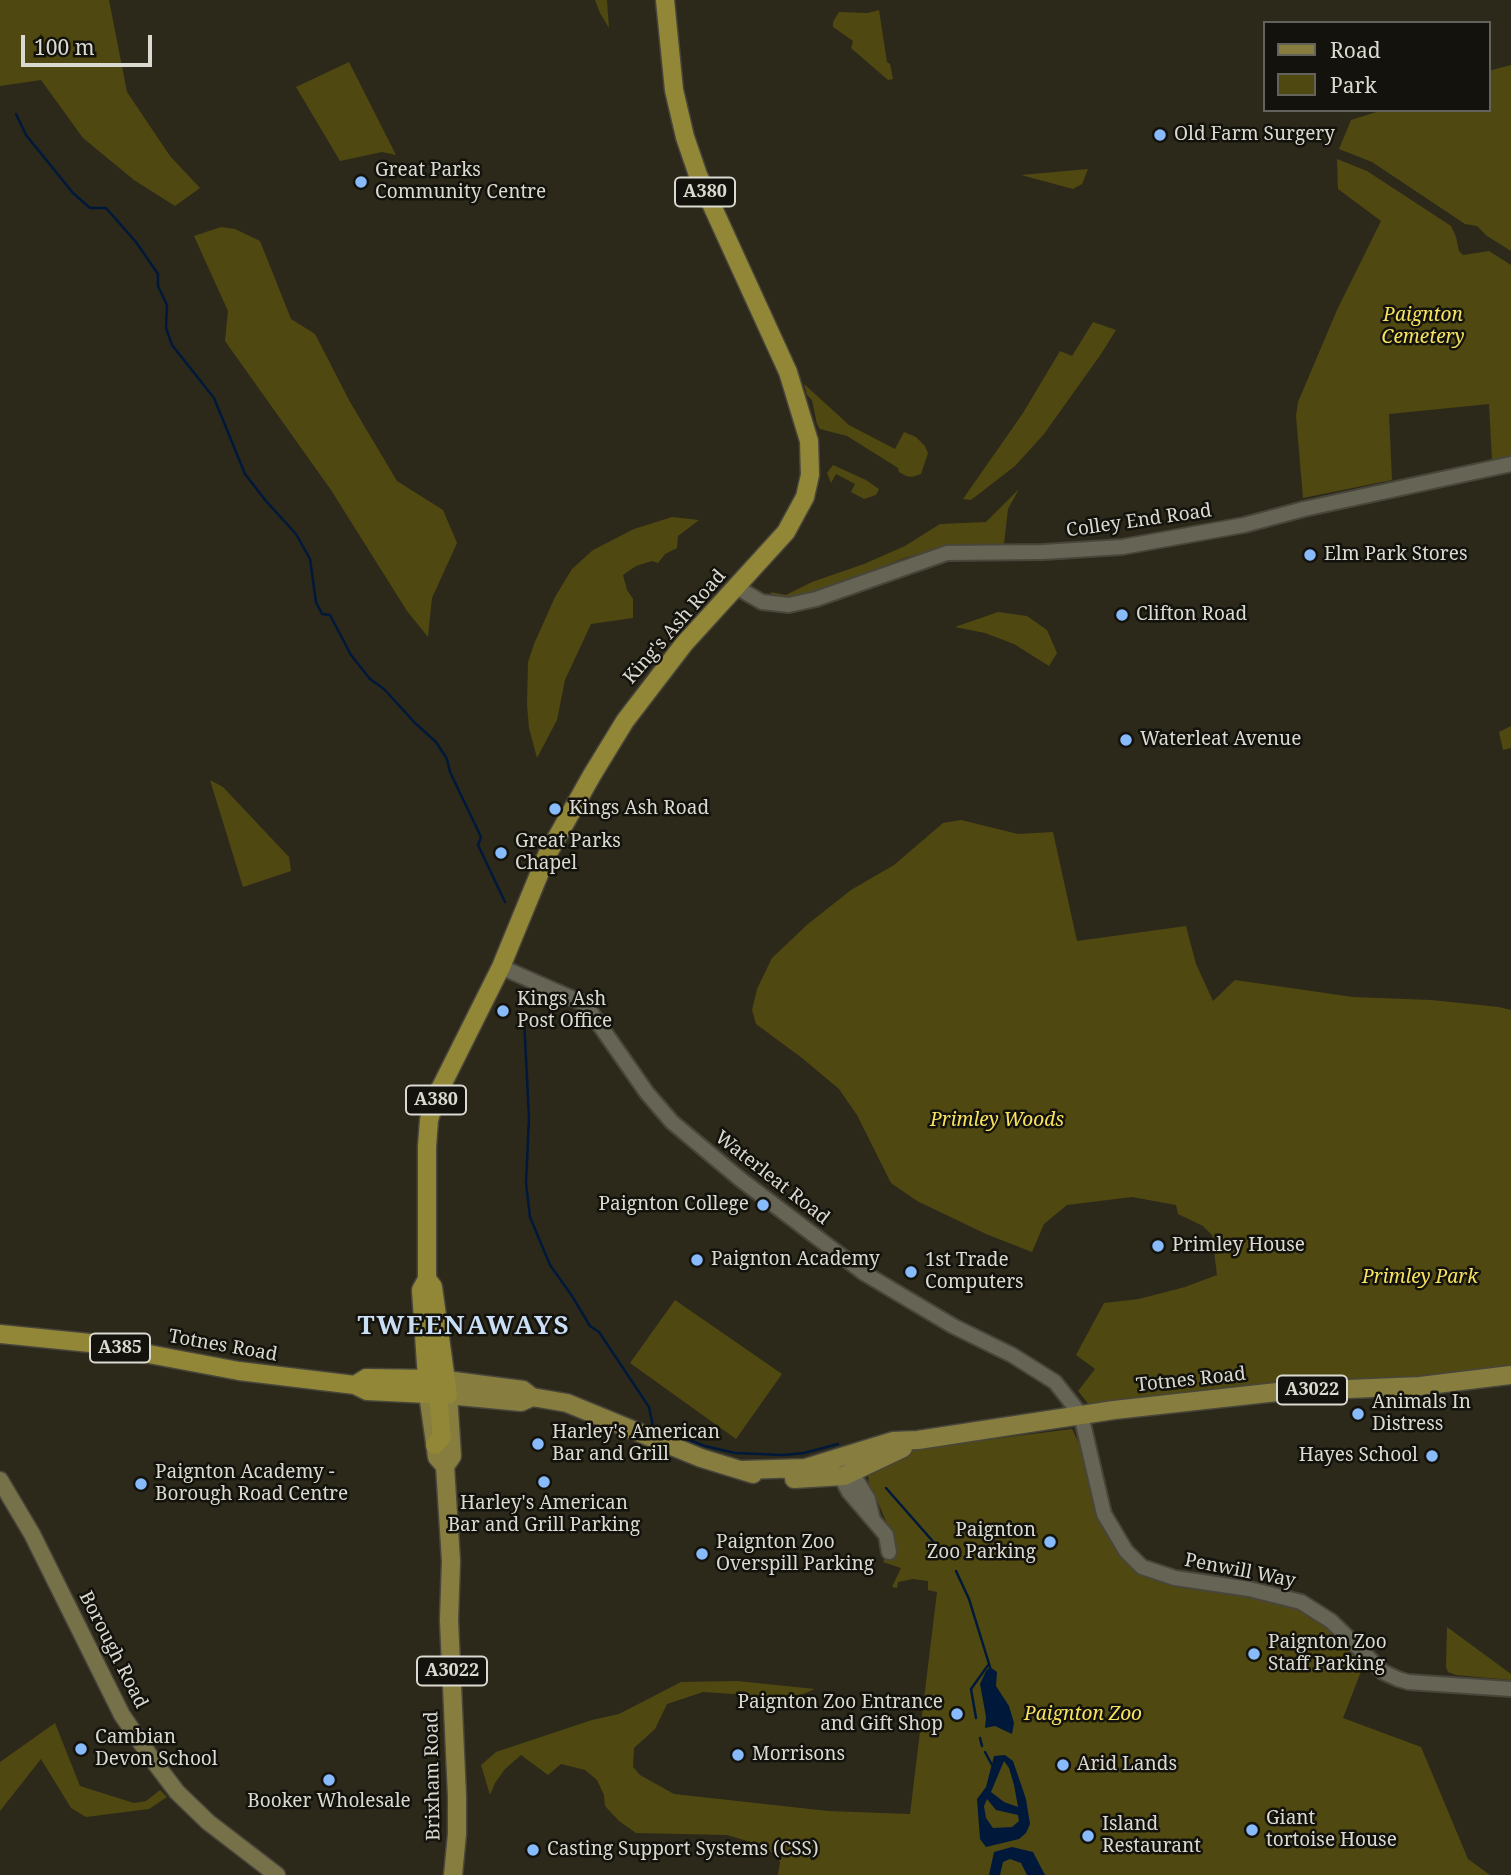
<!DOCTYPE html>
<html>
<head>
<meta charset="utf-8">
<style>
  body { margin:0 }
  #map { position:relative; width:1511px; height:1875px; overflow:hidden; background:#2c291b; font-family:"Noto Serif",serif }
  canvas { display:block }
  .legend { position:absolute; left:1263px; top:21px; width:228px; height:91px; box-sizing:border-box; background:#13120c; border:2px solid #63625b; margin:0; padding:9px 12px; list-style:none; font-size:21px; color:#dbdad1 }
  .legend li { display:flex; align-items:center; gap:14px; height:35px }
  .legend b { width:35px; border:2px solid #63625b }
  .scale { position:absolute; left:21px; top:35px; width:131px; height:32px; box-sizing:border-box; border:4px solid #dbdad1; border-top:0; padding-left:9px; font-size:21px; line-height:24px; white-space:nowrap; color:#dbdad1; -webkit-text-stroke:5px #13120c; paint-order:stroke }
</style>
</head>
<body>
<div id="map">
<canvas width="1511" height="1875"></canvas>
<ul class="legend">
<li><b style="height:9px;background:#877d3e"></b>Road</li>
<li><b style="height:19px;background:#504811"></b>Park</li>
</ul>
<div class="scale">100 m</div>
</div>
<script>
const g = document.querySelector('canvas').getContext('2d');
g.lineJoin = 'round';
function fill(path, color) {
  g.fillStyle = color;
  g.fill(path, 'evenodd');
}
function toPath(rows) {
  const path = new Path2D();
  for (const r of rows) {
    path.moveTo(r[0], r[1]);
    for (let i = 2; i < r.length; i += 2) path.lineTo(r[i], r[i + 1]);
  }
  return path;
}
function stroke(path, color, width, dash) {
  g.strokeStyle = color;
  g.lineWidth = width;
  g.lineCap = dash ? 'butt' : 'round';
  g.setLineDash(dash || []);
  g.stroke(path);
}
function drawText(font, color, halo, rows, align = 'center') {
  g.font = font + ' "Noto Serif",serif';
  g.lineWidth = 5;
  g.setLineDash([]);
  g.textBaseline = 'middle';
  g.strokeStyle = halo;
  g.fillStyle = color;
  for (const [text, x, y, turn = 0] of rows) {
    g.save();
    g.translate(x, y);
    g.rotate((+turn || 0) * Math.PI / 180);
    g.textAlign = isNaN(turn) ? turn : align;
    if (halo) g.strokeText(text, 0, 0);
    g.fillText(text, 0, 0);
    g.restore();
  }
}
fill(toPath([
  [0,0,109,0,127,92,170,156,200,188,175,206,134,180,83,138,41,80,0,86],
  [595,0,607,0,609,28,600,13],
  [879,10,887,62,890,64,893,79,888,80,851,48,853,41,833,27,833,22,839,12,868,13],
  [349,62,396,155,382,152,340,161,296,87],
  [1511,65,1511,251,1487,236,1477,226,1465,224,1372,162,1339,149,1351,120,1383,110,1488,110,1488,71],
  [1337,159,1367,171,1451,226,1456,237,1459,251,1463,255,1489,251,1511,265,1511,456,1492,461,1489,404,1389,414,1392,480,1303,498,1296,416,1298,402,1337,310,1381,221,1338,189],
  [1088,169,1082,184,1073,189,1021,175],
  [221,227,235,229,260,241,291,319,315,334,350,402,397,481,443,510,457,543,432,598,428,637,407,611,331,490,225,341,228,311,194,236],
  [1093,322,1116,330,1101,354,1044,434,1015,466,971,500,963,499,1023,413,1060,351,1072,356],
  [804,384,849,425,895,449,904,432,916,437,925,446,928,453,921,474,912,477,906,476,899,472,898,468,847,436,820,429,817,424,812,400,807,395],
  [833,465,866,480,879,489,876,495,864,499,851,492,855,484,836,474,831,483,827,473],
  [1019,489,1008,509,1004,544,951,545,904,558,830,588,795,596,775,597,770,592,786,595,812,582,864,564,905,546,940,524,986,522],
  [672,517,699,520,678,536,677,548,665,554,658,563,652,561,636,566,623,575,627,590,633,599,633,618,591,624,565,680,557,720,537,758,529,728,527,704,528,662,534,644,555,597,572,569,593,550,634,529],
  [998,612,1027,616,1047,630,1057,653,1049,666,1014,644,985,633,955,627],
  [1511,726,1511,748,1503,750,1499,732],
  [210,780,223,787,289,857,291,871,243,887],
  [961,820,1018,834,1053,832,1077,941,1186,926,1196,964,1213,1001,1235,980,1353,997,1431,1000,1499,1007,1511,1010,1511,1365,1451,1374,1229,1388,1090,1406,1078,1391,1095,1369,1076,1355,1104,1303,1139,1299,1185,1287,1217,1275,1212,1235,1203,1226,1178,1214,1176,1205,1132,1197,1067,1205,1044,1224,1032,1252,986,1234,917,1201,891,1183,857,1115,839,1089,802,1058,756,1024,752,1010,757,989,772,958,808,924,851,890,894,865,943,823],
  [675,1300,782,1374,736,1439,630,1363],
  [1072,1429,1085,1456,1104,1514,1142,1567,1301,1602,1367,1656,1343,1718,1421,1747,1468,1859,1490,1875,778,1875,780,1862,776,1855,756,1844,744,1840,727,1835,636,1833,619,1821,605,1806,604,1795,597,1780,585,1770,561,1764,548,1775,521,1755,505,1769,495,1783,490,1795,481,1765,496,1752,592,1720,619,1714,681,1682,737,1681,815,1689,793,1698,703,1692,667,1704,655,1729,634,1748,633,1767,640,1775,674,1794,828,1811,910,1814,937,1592,928,1590,928,1581,913,1579,898,1582,897,1588,892,1587,901,1568,883,1562,894,1540,877,1500,869,1487,868,1474,903,1453,922,1448],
  [1447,1627,1511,1674,1511,1680,1456,1675,1448,1672,1446,1667],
  [55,1723,80,1786,134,1803,146,1801,160,1790,167,1797,149,1809,86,1817,71,1808,41,1759,0,1811,0,1762]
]), '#504811');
fill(toPath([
  [990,1667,997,1672,996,1686,1009,1706,1014,1723,1012,1734,995,1726,985,1728,986,1717,980,1684,986,1671],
  [1005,1755,1013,1761,1026,1799,1030,1824,1026,1833,1019,1839,986,1847,980,1839,977,1799,986,1787,994,1756],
  [1004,1761,1009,1768,1014,1785,1018,1807,1004,1802,991,1792],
  [987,1799,996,1810,1018,1815,1019,1821,1012,1827,993,1828,986,1818,984,1806],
  [1012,1847,1033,1852,1045,1875,1027,1875,1021,1863,1010,1859,1003,1862,1000,1875,989,1875,994,1852]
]), '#00193a');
stroke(toPath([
  [16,114,26,135,73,193,90,208,106,208,136,242,158,274,158,286,167,305,166,328,172,345,214,398,245,474,266,501,296,534,310,559,316,602,322,614,330,615,351,655,370,679,384,689,415,723,436,742,447,759,450,772,481,837,478,845,505,902],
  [524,1018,529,1118,526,1183,530,1217,550,1265,572,1296,590,1326,599,1332,649,1407,653,1426,705,1446,735,1453,783,1455,804,1453,838,1444],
  [886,1488,944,1554],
  [956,1571,969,1599,990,1667],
  [976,1718,971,1689,989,1664],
  [980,1738,982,1746],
  [985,1752,992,1765]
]), '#00193a', 2.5);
const tertiary = toPath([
  [736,587,762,602,789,605,816,599,947,553,1043,552,1122,547,1244,525,1304,509,1511,464],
  [501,967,585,1004,647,1093,672,1122,740,1179,864,1273,953,1326,1012,1355,1055,1382,1081,1415,1104,1514,1126,1551,1142,1567,1175,1578,1249,1589,1301,1602,1331,1621,1383,1672,1398,1679,1408,1682,1511,1689],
  [843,1468,841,1477,849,1492,886,1535,889,1552],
  [845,1468,852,1473,868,1499,872,1516]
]);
const secondary = toPath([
  [0,1480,32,1534,122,1715,152,1759,177,1792,208,1822,277,1875]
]);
const primary = toPath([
  [446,1380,523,1390,532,1397,567,1403,701,1458,753,1474],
  [428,1394,437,1457,445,1466],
  [742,1470,805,1468,893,1441,918,1440,1114,1410,1277,1392,1420,1386,1511,1375],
  [794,1479,844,1476,903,1448],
  [453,1875,457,1834,457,1796,449,1620,451,1561,445,1466,452,1456,448,1395,521,1402,532,1397]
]);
const trunk = toPath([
  [0,1334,90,1343,239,1371,355,1385,367,1391,448,1395,433,1287,427,1279],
  [355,1385,366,1378,436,1379],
  [428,1394,421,1290,427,1279,427,1146,429,1120,436,1097,501,967,547,855,592,775,625,721,684,644,786,532,805,497,810,475,809,441,788,372,698,175,685,137,674,90,665,0],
  [435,1445,442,1437,437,1385]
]);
stroke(tertiary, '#48463b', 18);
stroke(secondary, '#48463b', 19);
stroke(primary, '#48463b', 21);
stroke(trunk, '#48463b', 21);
stroke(tertiary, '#666454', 14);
stroke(secondary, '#767149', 16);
stroke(primary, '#877d3e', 18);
stroke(trunk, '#928637', 18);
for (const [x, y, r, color] of [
  [1160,135,7,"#87bbfb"],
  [361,182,7,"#87bbfb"],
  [1310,555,7,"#87bbfb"],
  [1122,615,7,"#87bbfb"],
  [1126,740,7,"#87bbfb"],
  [555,809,7,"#87bbfb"],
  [501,853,7,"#87bbfb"],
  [503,1011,7,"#87bbfb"],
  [763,1205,7,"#87bbfb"],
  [1158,1246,7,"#87bbfb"],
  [697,1260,7,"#87bbfb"],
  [911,1272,7,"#87bbfb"],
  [1358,1414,7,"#87bbfb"],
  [538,1444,7,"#87bbfb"],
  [1432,1456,7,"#87bbfb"],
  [544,1482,7,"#87bbfb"],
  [141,1484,7,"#87bbfb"],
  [1050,1542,7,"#87bbfb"],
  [702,1554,7,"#87bbfb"],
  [1254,1654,7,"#87bbfb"],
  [957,1714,7,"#87bbfb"],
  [81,1749,7,"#87bbfb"],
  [738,1755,7,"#87bbfb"],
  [1063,1765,7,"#87bbfb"],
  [329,1780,7,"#87bbfb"],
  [1252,1830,7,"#87bbfb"],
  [1088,1836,7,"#87bbfb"],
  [533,1850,7,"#87bbfb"]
]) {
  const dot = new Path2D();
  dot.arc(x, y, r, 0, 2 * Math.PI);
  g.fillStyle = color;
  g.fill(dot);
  stroke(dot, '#13120c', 2.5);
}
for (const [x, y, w] of [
  [705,192,60],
  [436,1100,60],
  [120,1348,60],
  [1312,1390,70],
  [452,1671,70]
]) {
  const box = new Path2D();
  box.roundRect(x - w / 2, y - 14.5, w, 29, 5);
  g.fillStyle = '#13120c';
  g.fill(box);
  stroke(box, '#dbdad1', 2);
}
drawText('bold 18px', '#dbdad1', null, [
  ["A380",705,192],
  ["A380",436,1100],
  ["A385",120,1348],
  ["A3022",1312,1390],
  ["A3022",452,1671]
]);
drawText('19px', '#dbdad1', '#13120c', [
  ["Old Farm Surgery",1174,135],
  ["Great Parks",375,171],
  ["Community Centre",375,193],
  ["Elm Park Stores",1324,555],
  ["Clifton Road",1136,615],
  ["Waterleat Avenue",1140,740],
  ["Kings Ash Road",569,809],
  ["Great Parks",515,842],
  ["Chapel",515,864],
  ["Kings Ash",517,1000],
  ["Post Office",517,1022],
  ["Paignton College",749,1205,"right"],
  ["Primley House",1172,1246],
  ["Paignton Academy",711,1260],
  ["1st Trade",925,1261],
  ["Computers",925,1283],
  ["Animals In",1372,1403],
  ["Distress",1372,1425],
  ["Harley's American",552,1433],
  ["Bar and Grill",552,1455],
  ["Hayes School",1418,1456,"right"],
  ["Paignton Academy -",155,1473],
  ["Borough Road Centre",155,1495],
  ["Harley's American",544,1504,"center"],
  ["Bar and Grill Parking",544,1526,"center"],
  ["Paignton",1036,1531,"right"],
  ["Zoo Parking",1036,1553,"right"],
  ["Paignton Zoo",716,1543],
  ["Overspill Parking",716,1565],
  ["Paignton Zoo",1268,1643],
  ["Staff Parking",1268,1665],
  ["Paignton Zoo Entrance",943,1703,"right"],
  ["and Gift Shop",943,1725,"right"],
  ["Cambian",95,1738],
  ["Devon School",95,1760],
  ["Morrisons",752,1755],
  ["Arid Lands",1077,1765],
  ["Booker Wholesale",329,1802,"center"],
  ["Giant",1266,1819],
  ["tortoise House",1266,1841],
  ["Island",1102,1825],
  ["Restaurant",1102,1847],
  ["Casting Support Systems (CSS)",547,1850]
], 'left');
drawText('italic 19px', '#f7e35f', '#13120c', [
  ["Paignton",1423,316],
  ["Cemetery",1423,338],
  ["Primley Woods",997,1121],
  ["Primley Park",1420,1278],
  ["Paignton Zoo",1083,1715]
]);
drawText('19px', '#dbdad1', '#13120c', [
  ["Colley End Road",1139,521,-8],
  ["King's Ash Road",675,627,-49],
  ["Waterleat Road",772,1178,38],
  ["Totnes Road",223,1346,10],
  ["Totnes Road",1191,1380,-6],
  ["Penwill Way",1240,1571,11],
  ["Borough Road",113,1650,63],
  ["Brixham Road",433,1776,-91]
]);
g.letterSpacing = '2px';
drawText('bold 26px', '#c9ddf5', '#13120c', [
  ["TWEENAWAYS",464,1327]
]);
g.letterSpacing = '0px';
</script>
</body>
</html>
